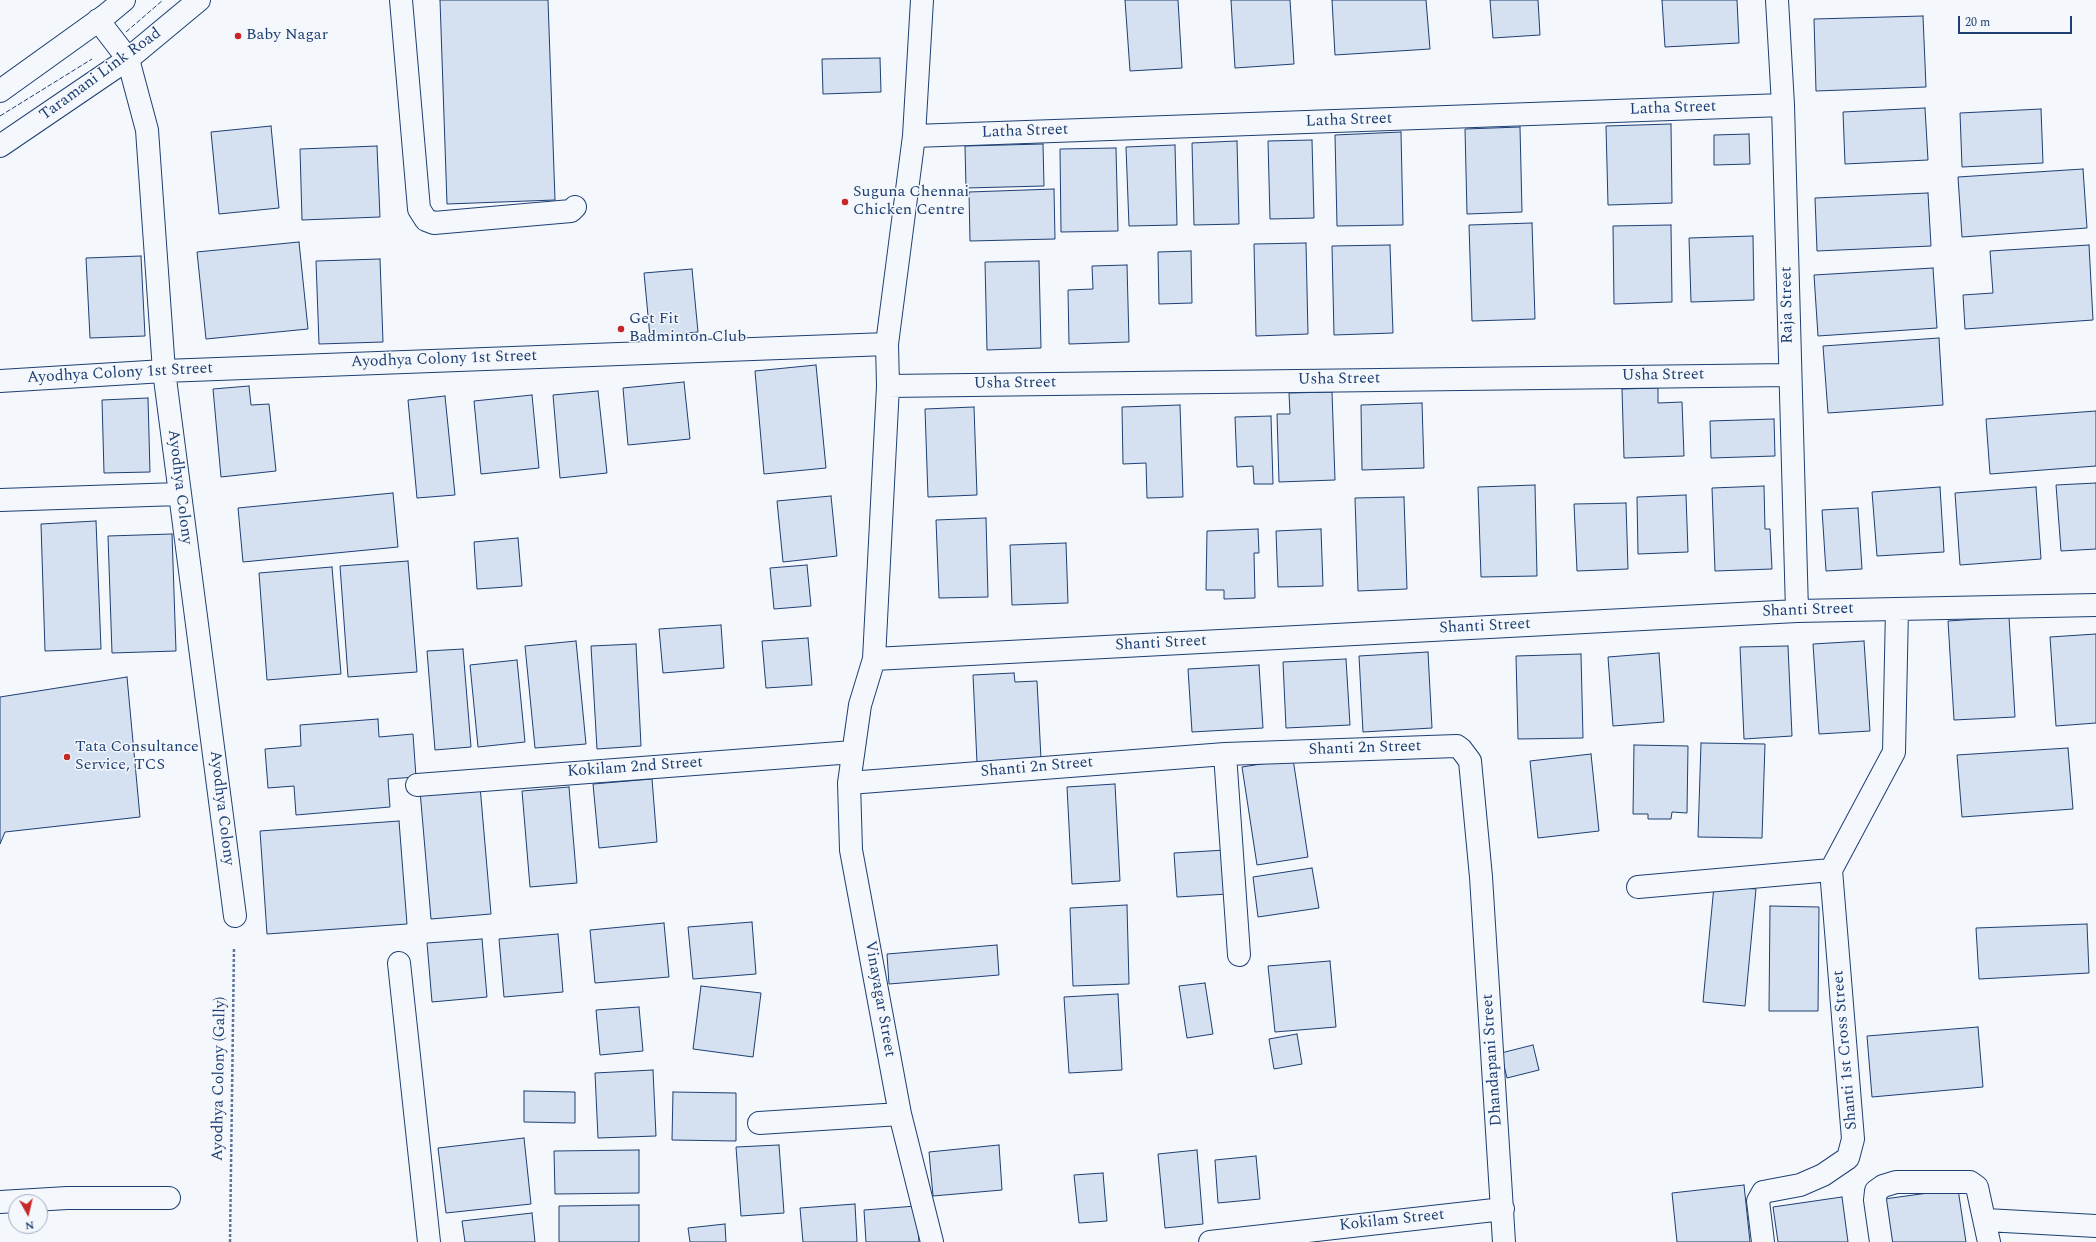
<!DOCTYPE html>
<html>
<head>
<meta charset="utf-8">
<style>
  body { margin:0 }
  #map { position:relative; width:2096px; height:1242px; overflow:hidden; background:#f4f7fb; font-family:Spectral,serif }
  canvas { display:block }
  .north { position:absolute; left:8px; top:1194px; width:40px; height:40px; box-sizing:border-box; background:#f4f7fb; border:1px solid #9eadc5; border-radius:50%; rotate:172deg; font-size:11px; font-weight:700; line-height:16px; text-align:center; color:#1d3f73 }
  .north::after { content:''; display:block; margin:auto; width:14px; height:18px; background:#c62828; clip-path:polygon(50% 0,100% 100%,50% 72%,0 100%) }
  .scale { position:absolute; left:1958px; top:16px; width:114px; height:18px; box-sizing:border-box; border:2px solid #1d3f73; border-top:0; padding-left:5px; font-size:12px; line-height:14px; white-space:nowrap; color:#1d3f73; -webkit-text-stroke:3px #f4f7fb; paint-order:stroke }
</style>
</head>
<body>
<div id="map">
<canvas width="2096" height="1242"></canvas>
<div class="north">N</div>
<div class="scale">20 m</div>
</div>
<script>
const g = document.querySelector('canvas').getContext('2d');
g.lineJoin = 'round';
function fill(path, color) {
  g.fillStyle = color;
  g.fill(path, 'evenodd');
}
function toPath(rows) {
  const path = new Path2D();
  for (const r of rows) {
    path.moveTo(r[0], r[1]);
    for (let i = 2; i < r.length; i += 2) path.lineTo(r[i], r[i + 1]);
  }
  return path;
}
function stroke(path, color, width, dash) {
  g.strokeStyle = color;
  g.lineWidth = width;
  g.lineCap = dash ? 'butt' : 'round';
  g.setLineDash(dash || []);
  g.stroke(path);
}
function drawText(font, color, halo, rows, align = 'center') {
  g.font = font + ' Spectral,serif';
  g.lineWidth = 3;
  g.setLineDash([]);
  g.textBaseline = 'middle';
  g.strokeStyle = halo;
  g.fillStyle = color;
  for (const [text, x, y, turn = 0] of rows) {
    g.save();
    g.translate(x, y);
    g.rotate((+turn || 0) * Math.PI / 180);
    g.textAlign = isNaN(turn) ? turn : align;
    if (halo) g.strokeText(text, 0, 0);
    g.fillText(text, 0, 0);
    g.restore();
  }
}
const building = toPath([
  [440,0,548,0,555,200,447,204,440,0],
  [1125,0,1178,0,1182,68,1130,71,1125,0],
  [1231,0,1290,0,1294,64,1235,68,1231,0],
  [1332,0,1426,0,1430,49,1335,55,1332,0],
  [1490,0,1538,0,1540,35,1493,38,1490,0],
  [1662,0,1737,0,1739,43,1665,47,1662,0],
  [1923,16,1926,87,1816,91,1814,19,1923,16],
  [880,58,881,92,823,94,822,59,880,58],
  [1925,108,1928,160,1845,164,1843,112,1925,108],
  [2041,109,2043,163,1962,167,1960,113,2041,109],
  [1671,124,1672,203,1608,205,1606,126,1671,124],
  [271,126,279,208,219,214,211,132,271,126],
  [1520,127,1522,212,1467,214,1465,129,1520,127],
  [1401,132,1403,225,1337,226,1335,135,1401,132],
  [1749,134,1750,164,1714,165,1714,135,1749,134],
  [1312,140,1314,218,1270,219,1268,141,1312,140],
  [1237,141,1239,224,1194,225,1192,143,1237,141],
  [1043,144,1044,186,966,188,965,146,1043,144],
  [1175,145,1177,225,1129,226,1126,147,1175,145],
  [377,146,380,217,302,220,300,149,377,146],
  [1116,148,1118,231,1061,232,1060,149,1116,148],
  [2083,169,2087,228,1962,237,1958,177,2083,169],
  [1054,189,1055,239,970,241,969,192,1054,189],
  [1928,193,1931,246,1817,251,1815,198,1928,193],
  [1532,223,1535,319,1472,321,1469,225,1532,223],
  [1671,225,1672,302,1614,304,1613,226,1671,225],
  [1753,236,1754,300,1691,302,1689,238,1753,236],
  [299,242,308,329,206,339,197,252,299,242],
  [1306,243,1308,334,1256,336,1254,244,1306,243],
  [1390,245,1393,333,1334,335,1332,246,1390,245],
  [2089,245,2093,320,1965,329,1963,295,1993,293,1990,251,2089,245],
  [1191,251,1192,303,1159,304,1158,252,1191,251],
  [141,256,145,336,90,338,86,258,141,256],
  [380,259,383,342,319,344,316,261,380,259],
  [1039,261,1041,348,987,350,985,262,1039,261],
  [1127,265,1129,342,1069,344,1068,290,1093,289,1092,266,1127,265],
  [1933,268,1937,328,1818,336,1814,275,1933,268],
  [692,269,698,332,650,337,644,273,692,269],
  [1939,338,1943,405,1828,413,1823,346,1939,338],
  [816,365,826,468,764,474,755,371,816,365],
  [684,382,690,439,628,445,623,388,684,382],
  [249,386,251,405,269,404,276,471,221,477,213,389,249,386],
  [1658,388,1658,403,1682,402,1684,456,1624,458,1622,389,1658,388],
  [598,391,607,473,560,478,553,395,598,391],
  [1332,392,1335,480,1279,482,1277,414,1290,414,1289,393,1332,392],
  [532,395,539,468,481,474,474,401,532,395],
  [445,396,455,495,417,498,408,400,445,396],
  [148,398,150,472,104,473,102,400,148,398],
  [1422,403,1424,468,1362,470,1361,405,1422,403],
  [1180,405,1183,497,1147,498,1146,463,1123,464,1122,407,1180,405],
  [974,407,977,495,928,497,925,409,974,407],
  [2096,411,2096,466,1990,474,1986,419,2096,411],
  [1271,416,1273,484,1254,484,1253,466,1237,467,1235,417,1271,416],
  [1774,419,1775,456,1711,458,1710,421,1774,419],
  [2096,483,2096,549,2061,551,2056,485,2096,483],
  [1535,485,1537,576,1481,577,1478,487,1535,485],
  [1764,486,1765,529,1770,529,1772,569,1715,571,1712,488,1764,486],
  [1940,487,1944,552,1877,556,1872,492,1940,487],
  [2036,487,2041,559,1960,565,1955,493,2036,487],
  [393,493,398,547,243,562,238,508,393,493],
  [1686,495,1688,552,1638,554,1637,497,1686,495],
  [831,496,837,556,783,562,777,501,831,496],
  [1404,497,1407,589,1358,591,1355,498,1404,497],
  [1626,503,1628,569,1577,571,1574,504,1626,503],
  [1858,508,1862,569,1826,571,1822,510,1858,508],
  [986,518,988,597,939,598,936,520,986,518],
  [96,521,101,649,45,651,41,524,96,521],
  [1258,529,1259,553,1254,553,1255,598,1224,599,1224,590,1206,590,1207,531,1258,529],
  [1321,529,1323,586,1278,587,1276,531,1321,529],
  [172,534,176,651,112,653,108,536,172,534],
  [518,538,522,586,477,589,474,542,518,538],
  [1066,543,1068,603,1012,605,1010,545,1066,543],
  [408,561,417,672,348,677,340,566,408,561],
  [807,565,811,606,774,609,770,568,807,565],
  [332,567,341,674,267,680,259,573,332,567],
  [2009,617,2015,717,1954,720,1948,621,2009,617],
  [721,625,724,668,663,673,659,629,721,625],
  [2096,634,2096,723,2056,726,2050,637,2096,634],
  [808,638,812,685,766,688,762,641,808,638],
  [576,641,586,744,535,748,525,646,576,641],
  [1864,641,1870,731,1819,734,1813,644,1864,641],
  [636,644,641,746,597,749,591,646,636,644],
  [1788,646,1792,736,1744,739,1740,647,1788,646],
  [463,649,471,747,435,750,427,651,463,649],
  [1428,652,1432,728,1363,732,1359,656,1428,652],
  [1659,653,1664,722,1613,726,1608,657,1659,653],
  [1581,654,1583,738,1518,739,1516,656,1581,654],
  [1346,659,1350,725,1286,728,1283,662,1346,659],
  [517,660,525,742,478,747,470,665,517,660],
  [1259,665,1263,728,1192,732,1188,669,1259,665],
  [1014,673,1015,682,1037,681,1041,759,977,763,973,675,1014,673],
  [127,677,140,817,5,832,0,844,0,697,127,677],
  [378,719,379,737,413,734,416,777,388,779,390,807,296,815,294,786,268,788,265,749,301,746,300,725,378,719],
  [1701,743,1765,744,1762,838,1698,837,1701,743],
  [1634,745,1688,746,1687,813,1672,812,1671,819,1648,819,1648,814,1633,814,1634,745],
  [2068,748,2073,809,1962,817,1957,755,2068,748],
  [1591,754,1599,831,1538,838,1530,761,1591,754],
  [1293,759,1308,857,1257,865,1242,767,1293,759],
  [652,779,657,842,599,848,593,784,652,779],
  [1115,784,1120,881,1072,884,1067,787,1115,784],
  [480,786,491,914,431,919,420,791,480,786],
  [569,787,577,883,530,887,522,791,569,787],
  [399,821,407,924,267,934,260,831,399,821],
  [1226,850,1228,894,1177,897,1174,853,1226,850],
  [1312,868,1319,908,1258,917,1253,877,1312,868],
  [1714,886,1756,889,1745,1006,1703,1002,1714,886],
  [1127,905,1129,984,1073,986,1070,908,1127,905],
  [1770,906,1819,907,1818,1011,1769,1011,1770,906],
  [752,922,756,974,693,979,688,927,752,922],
  [664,923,669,977,595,983,590,930,664,923],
  [2087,924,2089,973,1979,979,1976,928,2087,924],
  [558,934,563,992,504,997,499,939,558,934],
  [482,939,487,997,432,1002,427,943,482,939],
  [997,945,999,975,889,984,887,954,997,945],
  [1330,961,1336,1027,1275,1032,1268,966,1330,961],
  [1205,983,1213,1034,1187,1038,1179,986,1205,983],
  [701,986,761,993,753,1057,693,1049,701,986],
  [1118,994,1122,1070,1069,1073,1064,997,1118,994],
  [639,1007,643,1051,600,1055,596,1010,639,1007],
  [1978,1027,1983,1087,1872,1097,1867,1036,1978,1027],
  [1297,1034,1302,1064,1274,1069,1269,1039,1297,1034],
  [1533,1045,1539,1070,1507,1078,1501,1053,1533,1045],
  [653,1070,656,1136,598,1138,595,1073,653,1070],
  [524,1091,575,1092,575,1123,524,1122,524,1091],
  [673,1092,736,1093,736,1141,672,1140,673,1092],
  [524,1138,531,1204,446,1213,438,1148,524,1138],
  [779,1145,784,1213,741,1216,736,1147,779,1145],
  [999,1145,1002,1190,933,1196,929,1152,999,1145],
  [639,1150,639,1193,555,1194,554,1151,639,1150],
  [1197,1150,1203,1224,1165,1228,1158,1154,1197,1150],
  [1256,1156,1260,1199,1218,1203,1215,1160,1256,1156],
  [1103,1173,1107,1221,1079,1223,1074,1175,1103,1173],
  [1744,1185,1750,1242,1677,1242,1672,1193,1744,1185],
  [1958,1189,1966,1242,1890,1242,1884,1199,1958,1189],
  [1842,1197,1848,1242,1778,1242,1773,1207,1842,1197],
  [855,1204,857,1242,803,1242,800,1208,855,1204],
  [639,1205,639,1242,559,1242,559,1206,639,1205],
  [916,1206,919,1242,866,1242,864,1210,916,1206],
  [532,1213,535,1242,465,1242,462,1221,532,1213],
  [725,1224,726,1242,690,1242,688,1228,725,1224]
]);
fill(building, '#d5e0f0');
stroke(building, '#1d3f73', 1);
const minor = toPath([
  [401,0,419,209,426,220,434,223,571,211,575,207],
  [922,0,914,136,887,344,888,386,874,659,860,705,849,783,851,850,900,1114,932,1242],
  [1777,0,1783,105,1797,611],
  [128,59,147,130,164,371,235,916],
  [914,136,1783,105],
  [0,381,164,371,887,344],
  [888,386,1790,375],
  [0,500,179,494],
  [874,659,1797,611,2096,605],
  [1225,754,1239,955],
  [849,783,1225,754,1457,746,1461,749,1470,761,1481,877,1504,1242],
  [417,785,853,752],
  [1638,887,1831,870],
  [399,963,429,1242],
  [759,1123,900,1114],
  [0,1202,67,1198,169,1198],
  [1986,1220,2096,1226],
  [1210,1242,1503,1209],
  [1763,1242,1758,1201,1763,1192,1800,1185,1823,1175,1848,1158,1853,1139,1831,870,1894,752,1897,609],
  [1881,1242,1875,1200,1876,1191,1883,1186,1896,1182,1970,1182,1977,1187,1989,1242]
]);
const major = toPath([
  [98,20,128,59],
  [0,91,106,15,124,0],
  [0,146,128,59,199,0]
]);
stroke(minor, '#1d3f73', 24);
stroke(major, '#1d3f73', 24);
stroke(toPath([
  [230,1242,234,947]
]), '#5e769c', 2.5, [3, 2]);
stroke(minor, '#f4f7fb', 22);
stroke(major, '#f4f7fb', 22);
stroke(toPath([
  [126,32,163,0],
  [0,116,92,59]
]), '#1d3f73', 1, [5, 2]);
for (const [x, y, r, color] of [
  [238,36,4,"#c62828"],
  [845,202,4,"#c62828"],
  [621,329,4,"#c62828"],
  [67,757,4,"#c62828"]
]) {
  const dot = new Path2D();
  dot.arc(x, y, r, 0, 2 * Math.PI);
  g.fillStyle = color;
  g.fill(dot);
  stroke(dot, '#f4f7fb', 1.5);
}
drawText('16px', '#1d3f73', '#f4f7fb', [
  ["Baby Nagar",246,36],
  ["Suguna Chennai",853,193],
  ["Chicken Centre",853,211],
  ["Get Fit",629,320],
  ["Badminton Club",629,338],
  ["Tata Consultance",75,748],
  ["Service, TCS",75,766]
], 'left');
drawText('16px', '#1d3f73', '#f4f7fb', [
  ["Taramani Link Road",101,75,-36],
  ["Latha Street",1673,109,-2],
  ["Latha Street",1349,121,-2],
  ["Latha Street",1025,132,-2],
  ["Raja Street",1788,305,-91],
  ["Ayodhya Colony 1st Street",444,360,-2],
  ["Ayodhya Colony 1st Street",120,374,-3],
  ["Usha Street",1663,376,-1],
  ["Usha Street",1339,380,-1],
  ["Usha Street",1015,384,-1],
  ["Ayodhya Colony",179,487,83],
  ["Shanti Street",1808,611,-2],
  ["Shanti Street",1485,627,-3],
  ["Shanti Street",1161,644,-3],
  ["Shanti 2n Street",1365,749,-2],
  ["Kokilam 2nd Street",635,768,-4],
  ["Shanti 2n Street",1037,768,-5],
  ["Ayodhya Colony",221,808,83],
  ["Vinayagar Street",879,999,80],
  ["Shanti 1st Cross Street",1846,1050,-95],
  ["Dhandapani Street",1493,1060,-94],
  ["Ayodhya Colony (Gally)",220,1079,-89],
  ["Kokilam Street",1392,1221,-6]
]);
</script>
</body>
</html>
